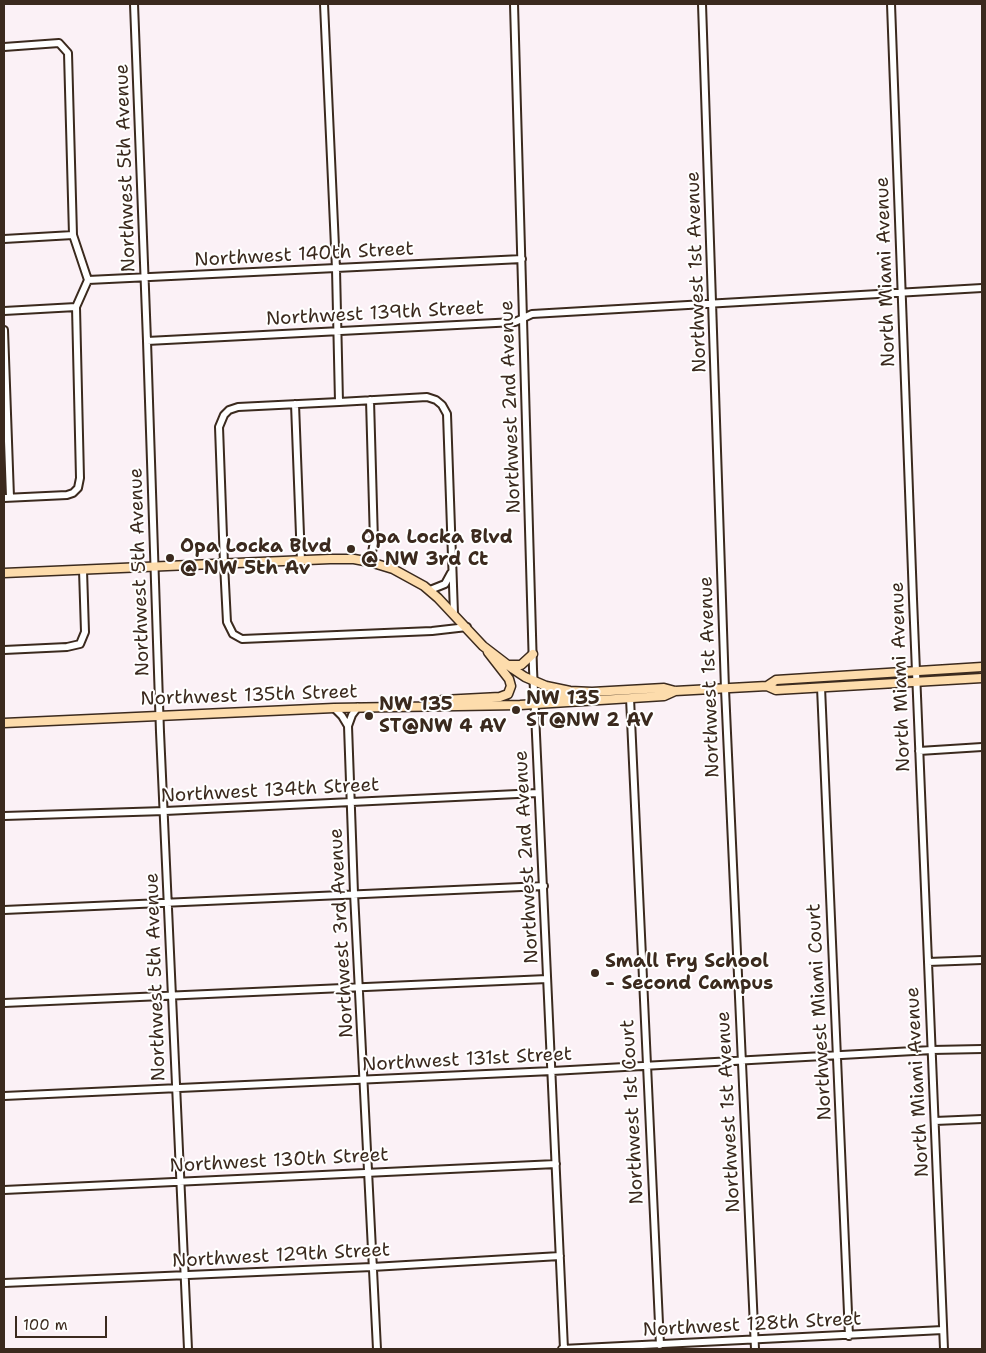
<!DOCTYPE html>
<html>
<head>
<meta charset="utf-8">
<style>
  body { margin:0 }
  #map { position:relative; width:986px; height:1353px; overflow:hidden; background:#fbf1f6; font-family:"Shantell Sans",sans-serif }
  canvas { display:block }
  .frame { position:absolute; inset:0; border:5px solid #3b2a1e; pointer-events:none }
  .scale { position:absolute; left:15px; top:1316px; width:92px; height:22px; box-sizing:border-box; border:2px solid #3b2a1e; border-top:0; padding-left:6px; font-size:15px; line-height:18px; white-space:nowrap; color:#3b2a1e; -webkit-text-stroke:4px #fff; paint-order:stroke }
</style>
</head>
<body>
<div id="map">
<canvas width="986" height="1353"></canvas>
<div class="frame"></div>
<div class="scale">100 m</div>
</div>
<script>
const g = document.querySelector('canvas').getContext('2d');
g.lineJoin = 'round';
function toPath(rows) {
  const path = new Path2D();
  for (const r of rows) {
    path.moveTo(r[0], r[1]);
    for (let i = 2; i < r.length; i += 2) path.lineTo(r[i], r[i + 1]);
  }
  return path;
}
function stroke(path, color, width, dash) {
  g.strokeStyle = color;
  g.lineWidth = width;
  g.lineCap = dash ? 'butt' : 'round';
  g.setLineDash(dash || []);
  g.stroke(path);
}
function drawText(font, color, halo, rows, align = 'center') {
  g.font = font + ' "Shantell Sans",sans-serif';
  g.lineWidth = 4;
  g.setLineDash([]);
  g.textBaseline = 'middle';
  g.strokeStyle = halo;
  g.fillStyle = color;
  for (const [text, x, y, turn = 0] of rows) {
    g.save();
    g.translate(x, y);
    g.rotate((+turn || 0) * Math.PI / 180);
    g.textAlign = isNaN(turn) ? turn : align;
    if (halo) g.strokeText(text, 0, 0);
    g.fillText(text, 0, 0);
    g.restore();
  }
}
const minor = toPath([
  [134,4,147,341,160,732,188,1349],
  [324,4,336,269,339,402],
  [514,4,533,669,564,1349],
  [702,4,725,689,755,1349],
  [891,4,913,599,944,1349],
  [4,47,59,43,68,53,73,235,88,280,76,307,80,478,78,488,73,493,67,495,4,498],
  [4,239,73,235],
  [88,280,522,259],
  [4,311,76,307],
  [4,330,10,497],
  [147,341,515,322,532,314,982,288],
  [370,400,374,542,370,562],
  [295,404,301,561],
  [430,590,445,584,451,573],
  [454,614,447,414,442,405,436,400,427,397,339,402,238,407,229,410,224,415,219,427,224,564,227,622,233,634,242,639,432,631,467,627],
  [4,650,67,647,80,644,85,632,83,570],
  [821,687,849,1336],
  [630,698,660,1345],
  [358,707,352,715,348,726,354,893,377,1349],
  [334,708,342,716,348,726],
  [919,751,982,747],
  [4,816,165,811,538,793],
  [4,910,544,886],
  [928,962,982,960],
  [4,1003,547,979],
  [4,1096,552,1071,932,1050,982,1049],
  [935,1121,982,1119],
  [4,1190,556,1164],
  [4,1283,372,1267,560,1256],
  [562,1349,943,1330]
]);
const major = toPath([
  [4,573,330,559,354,559,370,562,393,569,424,586,438,598,483,646,513,669,525,677,546,686,570,691,592,692,664,688,675,691,767,686,776,690,982,678],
  [509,665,521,665,533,654],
  [767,686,776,680,982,667],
  [535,698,576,695],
  [431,703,442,700,500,697,508,694,511,686,509,679,488,652],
  [4,723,334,708,520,705,664,696,675,691]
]);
stroke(minor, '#3b2a1e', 10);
stroke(major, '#3b2a1e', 11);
stroke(minor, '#fff', 6);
stroke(major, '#fddcac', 8);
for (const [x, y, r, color] of [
  [351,549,5,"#3b2a1e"],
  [170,558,5,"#3b2a1e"],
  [516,710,5,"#3b2a1e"],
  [369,716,5,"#3b2a1e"],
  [595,973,5,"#3b2a1e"]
]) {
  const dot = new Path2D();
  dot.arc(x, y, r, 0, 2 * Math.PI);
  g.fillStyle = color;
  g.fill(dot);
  stroke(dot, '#fff', 2);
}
drawText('19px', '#3b2a1e', '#fff', [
  ["Northwest 5th Avenue",126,168,-92],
  ["Northwest 140th Street",304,255,-3],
  ["Northwest 1st Avenue",697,272,-92],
  ["North Miami Avenue",886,272,-92],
  ["Northwest 139th Street",375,314,-3],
  ["Northwest 2nd Avenue",511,407,-92],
  ["Northwest 5th Avenue",140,572,-92],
  ["Northwest 1st Avenue",710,677,-92],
  ["North Miami Avenue",901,677,-92],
  ["Northwest 135th Street",249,696,-2],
  ["Northwest 134th Street",270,791,-3],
  ["Northwest 2nd Avenue",527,857,-93],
  ["Northwest 3rd Avenue",342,933,-93],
  ["Northwest 5th Avenue",156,977,-92],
  ["Northwest Miami Court",820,1012,-93],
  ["Northwest 131st Street",467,1060,-3],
  ["North Miami Avenue",918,1082,-93],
  ["Northwest 1st Court",633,1112,-93],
  ["Northwest 1st Avenue",729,1112,-93],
  ["Northwest 130th Street",279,1161,-3],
  ["Northwest 129th Street",281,1256,-3],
  ["Northwest 128th Street",752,1325,-3]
]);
drawText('bold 19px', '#3b2a1e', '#fff', [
  ["Opa Locka Blvd",361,538],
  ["@ NW 3rd Ct",361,560],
  ["Opa Locka Blvd",180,547],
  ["@ NW 5th Av",180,569],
  ["NW 135",526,699],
  ["ST@NW 2 AV",526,721],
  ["NW 135",379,705],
  ["ST@NW 4 AV",379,727],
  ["Small Fry School",605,962],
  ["- Second Campus",605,984]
], 'left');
</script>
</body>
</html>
